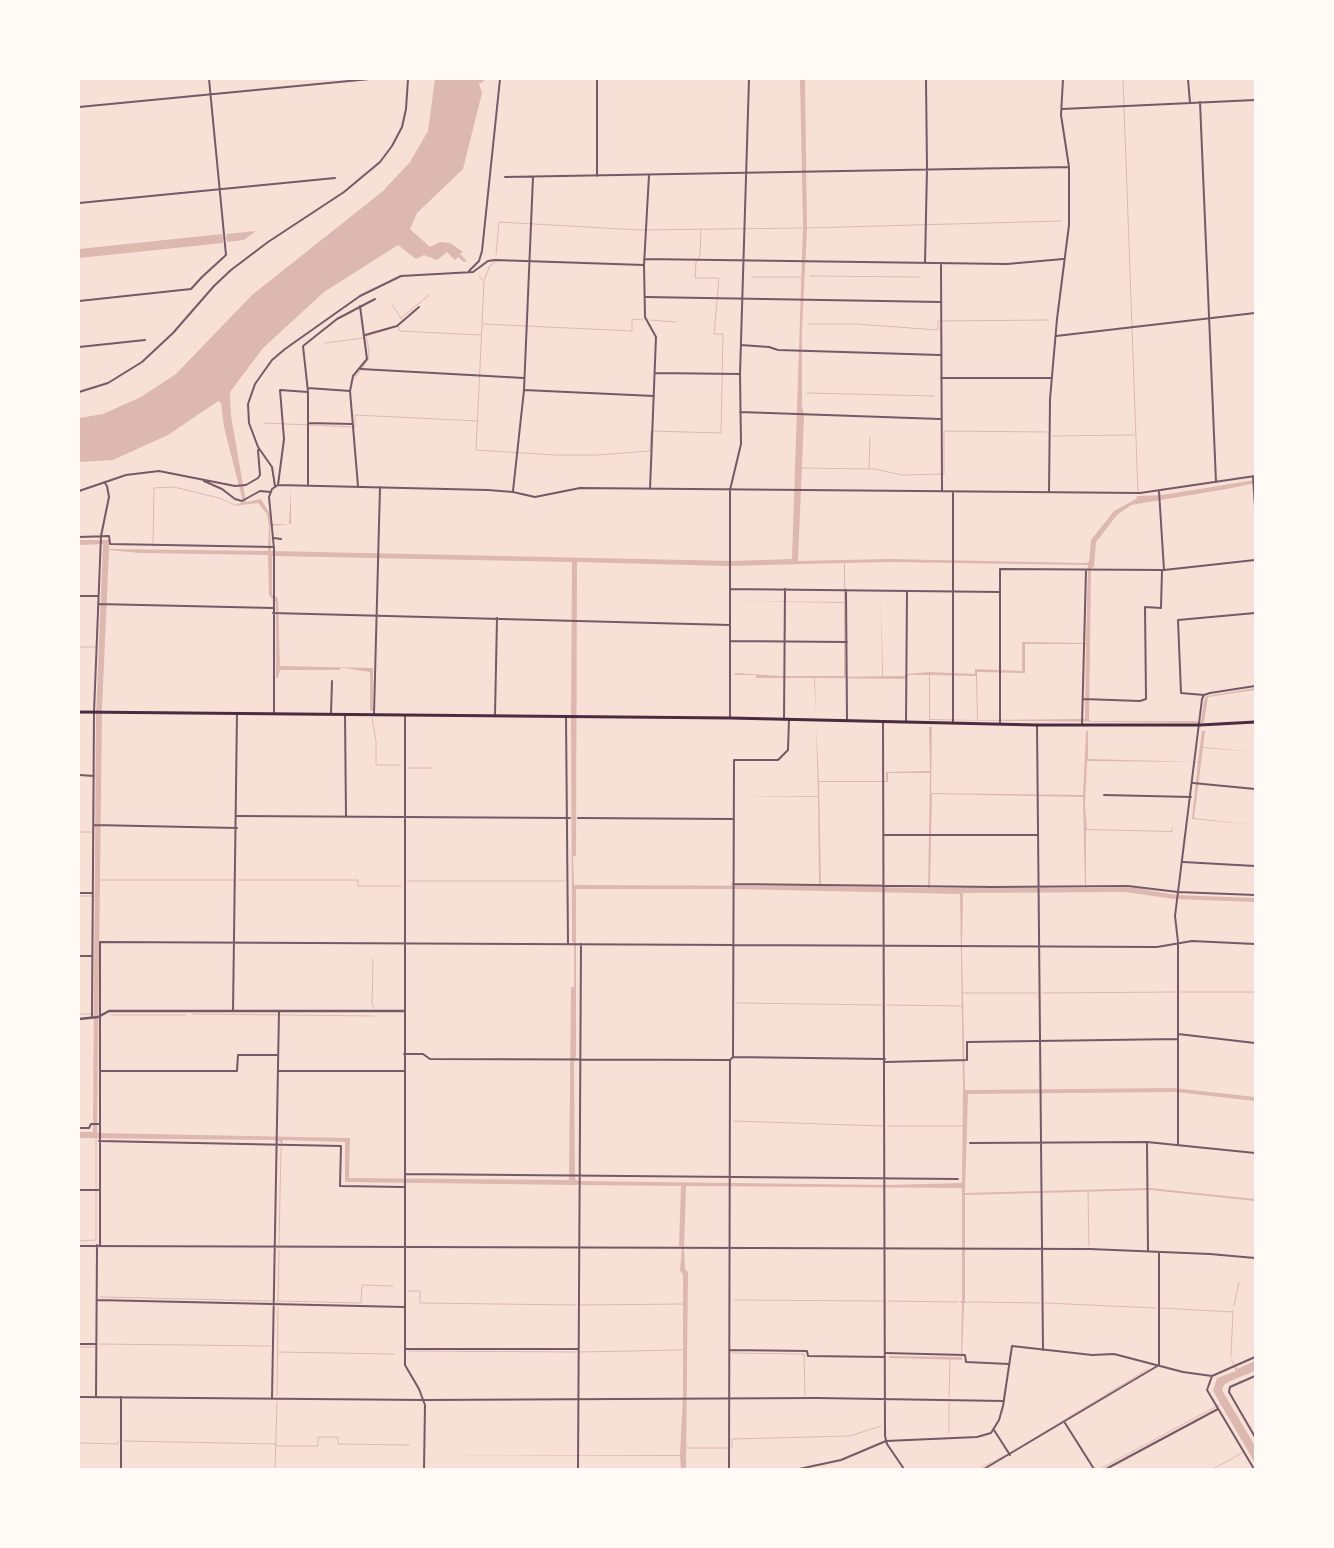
<!DOCTYPE html>
<html>
<head>
<meta charset="utf-8">
<style>
  body { margin:0 }
  #map { position:relative; width:1334px; height:1548px; overflow:hidden; background:#f7e1d7; font-family:"Archivo Narrow",sans-serif }
  canvas { display:block }
  .frame { position:absolute; inset:0; border:80px solid #fffaf5; pointer-events:none }
</style>
</head>
<body>
<div id="map">
<canvas width="1334" height="1548"></canvas>
<div class="frame"></div>
</div>
<script>
const g = document.querySelector('canvas').getContext('2d');
g.lineJoin = 'round';
function fill(path, color) {
  g.fillStyle = color;
  g.fill(path, 'evenodd');
}
function toPath(rows) {
  const path = new Path2D();
  for (const r of rows) {
    path.moveTo(r[0], r[1]);
    for (let i = 2; i < r.length; i += 2) path.lineTo(r[i], r[i + 1]);
  }
  return path;
}
function stroke(path, color, width, dash) {
  g.strokeStyle = color;
  g.lineWidth = width;
  g.lineCap = dash ? 'butt' : 'round';
  g.setLineDash(dash || []);
  g.stroke(path);
}
fill(toPath([
  [435,79,484,79,484,81,479,84,482,93,463,169,417,213,410,229,430,247,440,242,450,243,463,252,460,254,467,261,464,262,458,257,455,260,447,252,437,260,424,255,416,259,398,245,324,292,263,348,230,392,231,416,246,502,261,499,270,514,271,524,289,524,291,487,291,524,270,526,271,551,732,561,792,559,803,227,800,79,805,79,807,228,802,329,802,406,804,416,798,561,889,559,1085,563,1089,562,1091,540,1114,511,1136,499,1137,496,1162,495,1255,480,1255,483,1227,489,1131,505,1117,515,1096,542,1094,567,1091,568,1089,719,1091,721,1201,721,1204,700,1207,696,1255,688,1255,690,1208,697,1204,722,1202,723,929,720,929,675,908,675,904,679,815,678,816,716,814,678,756,678,756,675,735,675,735,673,782,676,844,676,844,603,734,601,844,602,844,563,727,566,577,562,576,856,573,856,574,885,819,886,818,797,738,796,818,796,816,725,819,781,886,781,886,772,930,771,929,727,932,727,931,793,1083,795,1086,731,1088,731,1088,759,1198,762,1202,731,1205,731,1203,747,1255,752,1203,748,1194,818,1255,825,1192,819,1198,763,1193,762,1087,761,1085,805,1087,829,1171,831,1173,824,1172,832,1086,830,1086,888,1136,888,1176,895,1255,898,1255,902,1175,899,1124,892,963,893,962,949,965,1090,1173,1088,1255,1097,1255,1101,1176,1092,968,1094,965,1193,1150,1188,1255,1199,1255,1201,1150,1190,965,1195,965,1301,968,1303,964,1303,962,1360,889,1358,889,1356,961,1357,962,1303,958,1301,962,1301,962,1188,686,1186,684,1248,685,1269,688,1272,686,1469,681,1469,680,1456,428,1456,680,1455,683,1397,683,1274,680,1271,682,1246,679,1246,681,1186,581,1185,580,1183,577,1185,345,1182,345,1142,283,1140,281,1148,281,1142,275,1140,79,1138,79,1132,93,1132,93,1125,96,716,103,544,79,545,79,540,109,540,109,549,268,551,269,526,267,514,258,503,233,506,243,502,224,427,221,403,218,401,168,435,113,460,79,462,79,418,103,414,141,397,176,374,252,295,383,191,410,162,428,131],
  [109,550,140,553,268,555,269,595,276,602,276,678,278,678,280,670,340,670,340,668,344,668,370,672,370,711,373,711,373,668,280,666,278,598,272,595,272,556,572,562,571,720,572,941,574,946,574,987,571,987,569,1180,349,1178,350,1138,97,1133,102,709],
  [890,562,1088,565,1086,643,1022,642,1022,671,975,669,975,674,930,672,908,674,904,676,883,676,881,594,882,676,846,677,845,563],
  [1025,644,1086,644,1085,719,978,720,977,672,1025,673],
  [930,675,976,676,977,720,930,719],
  [888,773,930,773,928,888,821,886,819,782,888,782],
  [932,794,1083,797,1085,888,930,888],
  [576,889,735,889,960,894,963,1089,962,1183,889,1185,577,1181,575,1178,574,1062,576,1056],
  [256,231,244,240,227,242,227,239,223,239,223,243,79,258,79,249,222,234,223,238,227,237,226,234],
  [1230,1357,1237,1369,1255,1361,1255,1371,1230,1381,1224,1385,1222,1390,1255,1446,1255,1463,1213,1391,1217,1378,1236,1371]
]), '#dcb8b0');
stroke(toPath([
  [1123,79,1138,493],
  [806,228,1061,221],
  [496,255,499,222,640,230,802,228],
  [479,276,484,282,476,450,555,455,598,455,650,451,651,431,721,433,723,334,714,334,719,278,695,278,696,262,700,255,701,230],
  [810,276,919,277],
  [752,277,801,277],
  [484,281,489,267,495,262],
  [392,305,401,318],
  [403,320,401,318,429,295],
  [650,320,676,322],
  [483,324,632,331,632,319,644,320],
  [809,324,856,324,938,330,938,321,1049,320],
  [398,326,400,331,481,335],
  [325,343,364,338],
  [354,379,368,360,369,350,366,336,389,329],
  [807,393,934,396],
  [264,423,355,427,355,415,478,421],
  [1052,436,1134,435],
  [800,468,875,469,902,475,944,474,944,431,1046,432],
  [869,468,870,437],
  [153,543,154,488,174,487,219,498,235,505],
  [79,647,96,647],
  [372,718,376,741,376,765,400,765],
  [408,768,433,768],
  [79,832,93,832],
  [100,880,234,880],
  [238,880,358,880,358,886,401,886],
  [408,881,564,881],
  [79,896,95,896],
  [373,959,372,1005,374,1008],
  [1181,992,1255,992],
  [963,993,1037,993],
  [1043,993,1176,992],
  [737,1003,882,1005],
  [887,1005,962,1006],
  [79,1014,92,1014],
  [193,1014,374,1016],
  [111,1015,185,1015],
  [734,1121,882,1126],
  [888,1126,963,1126],
  [1088,1192,1089,1246],
  [79,1241,96,1240,96,1138],
  [279,1244,281,1148],
  [408,1291,420,1291,420,1303,576,1305],
  [100,1297,272,1301],
  [735,1300,883,1301],
  [276,1301,361,1303,362,1285,393,1286],
  [278,1301,279,1250],
  [888,1301,957,1302],
  [969,1302,1040,1303],
  [1045,1303,1156,1308],
  [580,1305,684,1304],
  [1234,1306,1239,1282],
  [1160,1308,1233,1312],
  [99,1344,271,1346],
  [79,1347,94,1347],
  [409,1351,576,1352],
  [278,1352,394,1354],
  [580,1352,682,1350],
  [732,1353,804,1354,805,1396],
  [1231,1356,1233,1310],
  [277,1395,278,1307],
  [949,1398,950,1359],
  [949,1433,949,1402],
  [124,1441,276,1444],
  [79,1443,118,1444,118,1441],
  [1025,1444,1148,1369],
  [276,1446,318,1446,318,1437,338,1437,338,1444,409,1445],
  [685,1448,727,1448],
  [732,1448,732,1439,850,1436,881,1426],
  [1095,1467,1096,1469],
  [275,1469,277,1402],
  [979,1469,1006,1455],
  [1089,1469,1091,1468],
  [1100,1469,1221,1404],
  [1213,1469,1242,1453]
]), '#dcb8b0', 1);
stroke(toPath([
  [1188,79,1190,103],
  [1200,102,1216,482],
  [79,107,370,79],
  [1062,109,1255,100],
  [649,175,644,265,645,317,656,337,650,489],
  [597,176,597,79],
  [505,177,1069,167],
  [79,203,335,178],
  [644,259,1007,264,1063,259],
  [925,263,927,169,926,79],
  [941,264,942,491],
  [469,271,479,261,482,251,500,79],
  [646,297,941,302],
  [79,301,191,289,202,277,226,255,209,79],
  [365,335,397,326,419,307],
  [1056,336,1255,313],
  [741,345,769,347,778,350,940,355],
  [79,347,145,340],
  [361,369,524,378],
  [655,373,740,374],
  [941,378,1052,378],
  [308,388,350,391],
  [524,390,654,396],
  [79,392,108,383,142,362,173,333,214,286,231,270,268,242,344,192,380,162,392,146,402,127,406,109,408,79],
  [740,412,940,419],
  [308,423,352,424],
  [1253,477,1255,507],
  [204,481,222,489,235,499,242,501,260,491,271,492],
  [308,484,308,392,303,346,337,319,375,299],
  [278,485,284,439,280,390,308,392],
  [275,486,272,467,258,447,249,423,248,404,255,384,272,360,285,349,360,296,401,276,473,272,488,261,495,260,644,265],
  [358,486,350,391,353,376,367,359,360,306],
  [79,491,126,475,159,471,235,486,246,485,258,478,260,475,258,450],
  [513,491,524,390,533,177],
  [1159,491,1164,570],
  [953,492,953,723],
  [1049,492,1050,399,1057,319,1069,225,1069,167,1061,115,1063,79],
  [79,537,109,536,110,544,274,547],
  [274,538,281,539],
  [730,589,1000,592,1000,724],
  [846,590,847,720],
  [1000,591,1000,569,1164,570,1255,560],
  [79,596,98,596],
  [98,604,273,608],
  [273,613,730,625],
  [730,641,847,642],
  [1204,695,1181,693,1178,620,1255,613],
  [1083,699,1140,701,1146,699,1145,607,1161,608,1162,570],
  [274,713,274,549,269,497,272,489,278,485,488,490,513,492,535,497,580,488,1140,493,1255,476],
  [331,714,332,681],
  [374,714,380,487],
  [345,715,346,817],
  [405,715,405,1365,419,1389,425,1405,424,1469],
  [495,715,497,618],
  [566,716,568,943],
  [730,717,730,490,741,444,740,374,749,79],
  [784,719,785,589],
  [906,721,907,591],
  [883,722,885,1436,887,1444,904,1469],
  [1037,725,1043,1350],
  [1082,725,1086,570],
  [79,775,94,776],
  [1193,783,1255,789],
  [1104,795,1191,797],
  [237,816,570,818],
  [578,818,734,819],
  [94,825,237,828],
  [883,835,1038,835],
  [1183,862,1255,866],
  [733,884,992,887,1128,886,1178,892,1255,895],
  [79,893,93,893],
  [79,956,92,956],
  [233,1011,237,713],
  [92,1017,94,712,101,536,109,497,107,486,104,482],
  [1178,1034,1255,1043],
  [404,1054,423,1054,430,1059,730,1060],
  [733,1057,885,1059],
  [885,1062,967,1060,967,1042,1178,1039],
  [100,1071,237,1071,238,1055,277,1055],
  [279,1071,404,1071],
  [79,1128,89,1128,91,1124,99,1124],
  [99,1141,341,1146,340,1186,404,1187],
  [970,1143,1147,1142,1255,1153],
  [1147,1143,1148,1251],
  [1178,1145,1178,942,1175,916,1202,699,1204,695,1210,693,1255,686],
  [405,1174,958,1179],
  [79,1190,99,1190],
  [100,1245,100,942,1157,947,1192,941,1255,944],
  [79,1246,1090,1249,1210,1254,1255,1258],
  [1159,1253,1159,1365],
  [97,1300,404,1307],
  [79,1344,96,1344],
  [405,1349,578,1349],
  [729,1350,807,1351,808,1356,885,1357],
  [886,1353,965,1355,966,1362,1009,1364],
  [1212,1376,1207,1390,1254,1469],
  [1255,1376,1230,1387,1229,1392,1255,1437],
  [79,1397,424,1400,817,1398,1004,1401],
  [96,1397,97,1245],
  [121,1397,121,1469],
  [272,1398,279,1011],
  [1065,1423,1094,1469],
  [994,1430,1010,1455],
  [578,1469,581,944],
  [729,1469,730,1060,733,1057,734,760,778,760,788,750,789,719],
  [799,1469,841,1460,886,1441,977,1437,991,1433,999,1420,1003,1406,1012,1346,1092,1355,1114,1354,1183,1372,1212,1376,1255,1357],
  [984,1469,1159,1365],
  [1106,1469,1218,1409]
]), '#755966', 2);
stroke(toPath([
  [79,1019,98,1017,109,1011,404,1011]
]), '#755966', 2.5);
stroke(toPath([
  [79,712,730,718,1037,725,1200,725,1255,722]
]), '#4a2c40', 3);
</script>
</body>
</html>
